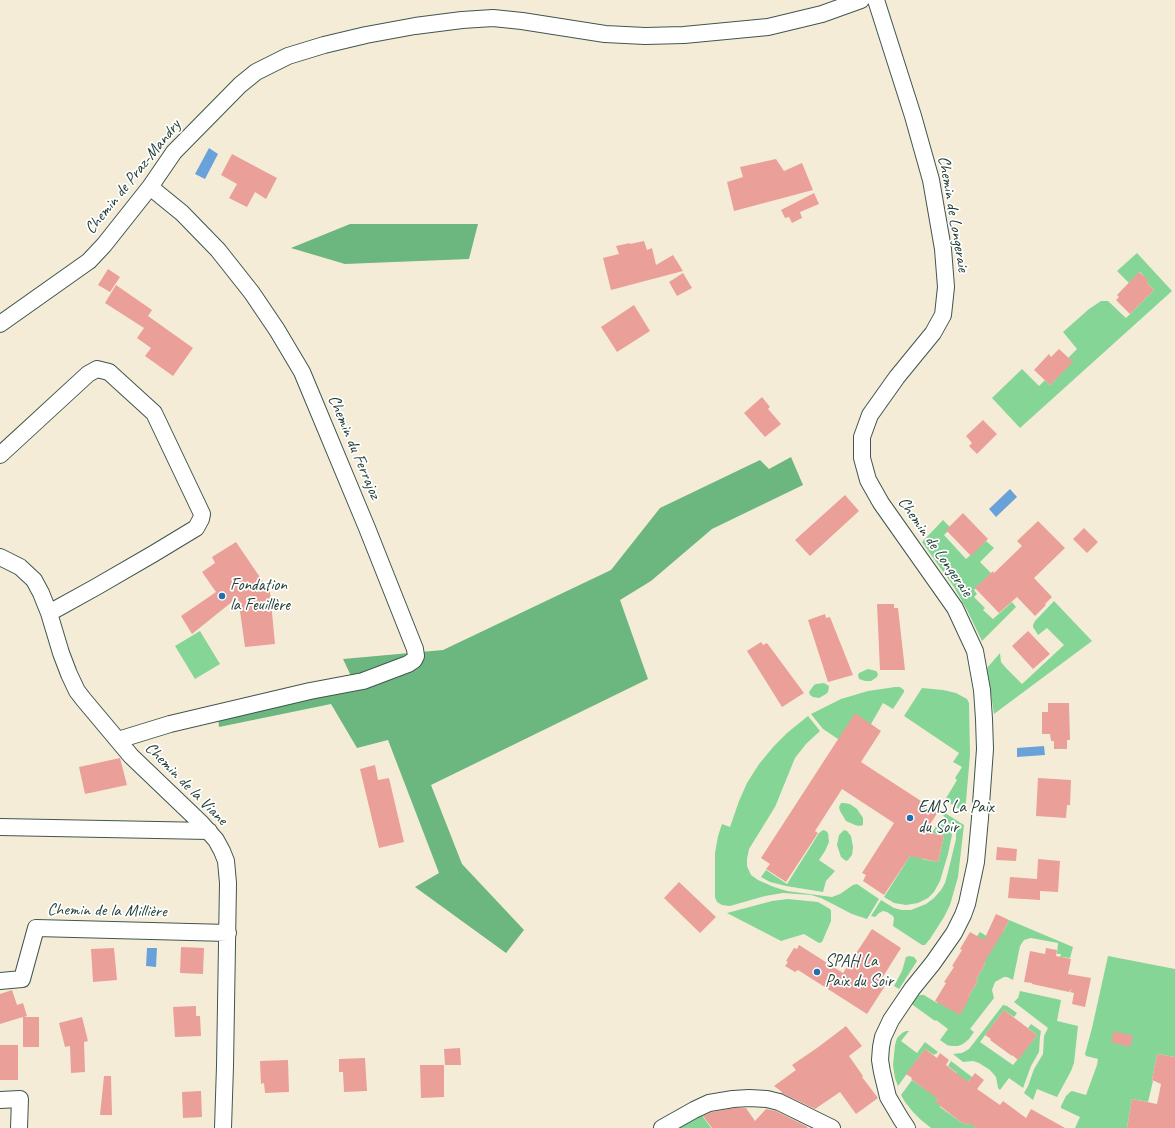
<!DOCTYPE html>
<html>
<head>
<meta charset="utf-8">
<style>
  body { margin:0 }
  canvas { display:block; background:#f5ecd8 }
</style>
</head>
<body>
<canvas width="1175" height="1128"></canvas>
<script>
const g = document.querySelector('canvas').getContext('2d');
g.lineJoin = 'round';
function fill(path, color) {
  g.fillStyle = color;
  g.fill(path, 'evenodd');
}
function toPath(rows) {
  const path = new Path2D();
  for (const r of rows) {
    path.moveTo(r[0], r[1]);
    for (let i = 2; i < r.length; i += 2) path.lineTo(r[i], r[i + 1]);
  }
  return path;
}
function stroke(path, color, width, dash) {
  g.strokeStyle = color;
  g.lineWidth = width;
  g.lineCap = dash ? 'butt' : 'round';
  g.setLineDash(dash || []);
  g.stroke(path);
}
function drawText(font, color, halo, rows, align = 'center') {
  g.font = font + ' Caveat,sans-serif';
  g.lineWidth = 3.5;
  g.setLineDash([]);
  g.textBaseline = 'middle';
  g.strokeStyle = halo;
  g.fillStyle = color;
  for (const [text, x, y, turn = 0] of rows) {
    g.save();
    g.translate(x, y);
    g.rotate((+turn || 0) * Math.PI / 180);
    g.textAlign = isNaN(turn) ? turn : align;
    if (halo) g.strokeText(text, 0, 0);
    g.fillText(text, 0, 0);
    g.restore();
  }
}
fill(toPath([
  [1137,253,1172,291,1020,428,992,398,1022,369,1039,386,1045,380,1050,385,1072,362,1068,358,1077,349,1063,332,1089,309,1101,301,1108,301,1126,318,1154,290,1147,283,1148,281,1140,272,1129,283,1117,271],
  [943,520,950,527,948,531,944,535,966,559,986,541,994,548,980,562,991,573,974,590,977,594,974,597,985,608,983,610,993,619,1012,602,1016,607,982,641,968,612,954,587,922,542],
  [1054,601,1092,641,994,714,987,668,1000,653,1001,662,1006,668,1022,684,1064,645,1047,628,1038,635,1033,627,1033,625,1035,621],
  [200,631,220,664,195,679,175,646],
  [868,669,876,671,878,674,877,677,871,681,865,681,859,679,858,675,859,673],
  [824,683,829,686,828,692,826,694,819,698,813,697,810,695,809,692,814,685,816,684],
  [895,687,900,687,904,690,904,692,893,709,883,703,871,724,838,739,823,729,811,714,841,699,868,691],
  [922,688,943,690,956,693,967,699,969,703,970,755,965,813,945,800,957,780,955,778,962,767,953,762,959,753,904,716],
  [808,716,820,731,806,744,795,758,775,807,749,849,747,859,747,866,751,875,758,880,774,887,787,891,832,897,840,894,853,885,857,884,879,899,867,919,852,914,821,898,811,895,783,893,765,896,730,906,722,905,717,902,715,897,715,853,718,836,722,824,730,827,739,801,747,783,759,764,774,746,787,733],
  [841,803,844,803,850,804,857,809,863,818,863,825,859,826,855,825,846,821,840,811,839,807],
  [945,813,964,825,958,877,950,905,944,917,930,939,925,945,922,945,893,926,894,918,893,916,887,912,883,911,879,913,875,917,871,916,881,900,894,908,902,910,911,910,926,904,934,898,941,890,945,883,948,872,956,839,956,833,954,830,943,815],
  [941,818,950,829,952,835,948,854,940,881,934,892,928,898,918,903,906,905,894,903,884,897,922,837,926,840,922,859,938,862,944,836,932,833],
  [823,830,826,831,828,833,829,842,825,851,819,860,835,871,826,881,823,892,786,886,770,882,761,877,766,870,787,884,819,833],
  [844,830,847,831,851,836,853,847,852,855,848,860,846,861,841,857,837,845,839,835],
  [788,899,818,902,830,909,831,911,831,921,822,942,819,943,804,934,781,941,727,913,772,901],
  [1009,920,1073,947,1070,958,1060,957,1061,954,1057,954,1058,943,1031,938,1024,940,1020,946,1013,980,1007,977,1004,977,995,982,992,990,994,998,970,1029,974,1032,969,1039,963,1044,958,1046,951,1046,947,1045,940,1040,948,1029,936,1020,935,1021,910,1003,915,996,919,995,924,995,937,1003,938,1002,970,997,968,997,978,981,976,980,985,964,984,963,977,936,980,932,993,940,1003,932],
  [909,956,914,957,917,961,899,989,894,986,902,971,906,957],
  [1108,956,1175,969,1175,1057,1157,1054,1152,1080,1153,1081,1148,1102,1132,1099,1127,1128,1075,1128,1080,1117,1061,1108,1061,1106,1066,1096,1070,1092,1072,1091,1086,1095,1097,1065,1098,1059,1086,1056,1085,1054,1092,1028],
  [1020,991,1061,1000,1057,1021,1078,1026,1074,1063,1071,1071,1057,1097,1037,1089,1033,1100,1024,1093,1028,1086,1034,1069,1043,1054,1044,1036,1048,1028,1014,1002,1018,998],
  [1003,1005,1007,1006,1017,1013,1014,1017,1004,1010,980,1042,1013,1065,1037,1035,1028,1028,1031,1024,1041,1031,1040,1037,1039,1052,1031,1066,1023,1088,1009,1078,1000,1090,998,1088,996,1077,990,1070,979,1063,973,1061,963,1062,953,1054,962,1053,969,1049],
  [906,1031,909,1031,901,1041,917,1053,925,1042,938,1052,936,1054,935,1054,934,1055,925,1049,898,1086,895,1078,893,1065,895,1045,897,1038,902,1033],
  [951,1061,972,1077,967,1083,954,1076,957,1073,948,1066],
  [912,1080,938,1098,936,1102,940,1105,940,1107,962,1123,962,1122,967,1125,970,1122,976,1128,931,1128,921,1120,913,1112,905,1102,901,1095],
  [701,1114,711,1128,677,1128]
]), '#85d696');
fill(toPath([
  [350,224,478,224,469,259,345,264,291,248],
  [791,457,803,485,712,529,651,581,620,600,648,679,431,785,462,864,524,930,506,953,415,887,439,873,388,740,357,748,331,704,219,727,217,708,351,676,343,659,443,650,611,570,660,508,760,460,769,469]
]), '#6cb77f');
fill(toPath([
  [209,148,218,154,205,179,195,174],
  [1010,489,1017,497,996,517,989,509],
  [1044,746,1045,755,1017,757,1017,748],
  [147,948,157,948,156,967,146,966]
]), '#69a2d8');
fill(toPath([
  [232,154,277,178,266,199,255,192,247,207,229,198,237,184,221,175],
  [776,159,784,171,802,163,813,190,734,211,727,182,743,177,740,167],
  [814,193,819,204,800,212,802,218,792,223,789,217,785,218,781,210],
  [644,241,647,250,652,248,656,265,673,255,683,271,611,290,603,258,619,254,616,246,630,243,630,244],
  [108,269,120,277,110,292,98,285],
  [1139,272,1149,281,1147,283,1154,290,1130,314,1116,300,1119,297,1117,295],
  [683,273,692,288,677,296,669,282],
  [116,285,152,310,148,316,193,348,173,376,145,356,151,348,137,338,144,328,105,303],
  [634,305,650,331,617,352,601,327],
  [1059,349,1073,362,1050,385,1034,370,1049,354,1051,357],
  [762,397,770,407,768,409,781,424,765,437,744,413],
  [983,420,997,434,977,454,969,446,972,443,966,436],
  [845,495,859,511,810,556,795,540],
  [963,513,988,539,971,556,946,530],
  [1038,521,1065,548,1034,578,1052,597,1045,604,1046,605,1035,616,1017,597,999,613,975,588,993,571,994,573,1022,546,1017,541],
  [1084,528,1098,542,1087,553,1073,539],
  [236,542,270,592,275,644,245,647,238,597,192,634,181,616,216,592,202,572,215,563,212,557],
  [877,604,894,604,894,608,898,608,905,670,880,670],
  [825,614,826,618,830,617,853,675,828,682,808,620],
  [1028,631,1050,654,1033,669,1012,646],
  [761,642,763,645,767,643,804,693,782,707,747,651],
  [1048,703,1069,703,1070,740,1067,740,1067,749,1054,749,1054,741,1051,741,1050,734,1042,734,1042,712,1048,712],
  [855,713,881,731,861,762,938,812,925,832,944,836,938,862,910,856,884,895,863,881,866,875,862,873,894,823,842,789,815,831,818,833,786,882,766,869,770,864,761,858],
  [120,758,127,785,85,794,79,767],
  [375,765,378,780,389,778,404,842,379,848,360,769],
  [1038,778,1071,780,1070,805,1067,805,1066,818,1036,816],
  [997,847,1017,849,1016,861,996,860],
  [1038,859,1060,861,1058,892,1040,891,1040,900,1008,898,1010,877,1037,879],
  [679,882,716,917,700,933,664,898],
  [996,914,1009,920,1003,932,984,963,985,964,976,980,978,981,968,997,970,997,960,1015,935,1001,946,983,944,982,954,967,952,966,962,950,960,949,970,932,984,940],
  [872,929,901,948,879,983,885,986,867,1014,798,970,795,972,785,966,788,962,786,961,794,948,797,949,799,945,843,973],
  [181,947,204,948,203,974,180,973],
  [114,948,117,980,93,982,91,949],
  [1046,948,1057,950,1056,956,1071,959,1068,974,1091,978,1085,1007,1072,1004,1074,993,1070,992,1072,988,1069,992,1032,984,1032,983,1024,982,1030,951,1045,954],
  [12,990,17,1005,23,1003,27,1016,24,1017,39,1017,39,1047,23,1047,23,1017,0,1024,0,994],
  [196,1006,196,1016,200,1016,201,1036,175,1037,173,1007],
  [1004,1010,1037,1035,1018,1060,1012,1055,1012,1056,990,1040,991,1039,985,1035],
  [82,1017,88,1041,84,1042,85,1072,71,1073,70,1046,65,1047,59,1023],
  [846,1026,862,1046,849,1056,863,1076,862,1077,878,1098,856,1114,840,1092,815,1109,781,1093,782,1092,774,1086,796,1070,792,1065,817,1048],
  [1114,1031,1133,1036,1130,1047,1111,1042],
  [0,1045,18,1045,18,1080,0,1080],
  [460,1048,461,1065,445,1065,444,1049],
  [925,1049,937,1058,940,1053,949,1060,946,1065,968,1082,975,1073,984,1080,977,1089,1000,1105,1003,1101,1026,1118,1031,1109,1065,1128,976,1128,969,1123,967,1125,962,1122,962,1123,940,1106,940,1105,935,1102,938,1099,911,1079,912,1078,906,1074],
  [1157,1054,1175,1057,1175,1128,1127,1128,1132,1099,1157,1104,1161,1084,1152,1080],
  [365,1058,367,1091,344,1092,343,1072,339,1072,339,1059],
  [288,1060,289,1092,265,1093,264,1083,261,1084,260,1061],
  [420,1065,444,1065,444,1097,421,1098],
  [104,1076,111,1076,112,1115,100,1115],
  [201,1091,202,1117,183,1118,182,1092],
  [734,1108,746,1108,755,1121,766,1109,776,1111,806,1126,808,1128,712,1128,703,1116,712,1112]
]), '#eb9f99');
const minor = toPath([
  [876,0,913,116,931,180,943,249,946,287,943,315,933,333,897,377,870,415,862,437,862,458,868,480,881,503,955,608,975,651,982,690,984,719,985,749,980,818,976,862,967,904,963,915,954,933,933,963,912,989,891,1020,883,1037,881,1047,880,1060,882,1072,888,1097,901,1119,907,1128],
  [0,324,89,261,104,245,150,187,174,152,240,85,256,72,288,56,324,45,366,35,415,26,462,20,493,18,522,21,605,34,645,36,684,35,768,27,822,14,861,0],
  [0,455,88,374,97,369,109,372,154,413,202,514,201,519,196,528,153,554,96,587,49,613],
  [0,557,20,567,34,580,41,593,49,613,61,653,69,674,77,691,84,700,131,756,201,823,216,840,222,851,226,861,228,883,225,1066,223,1128],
  [118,740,170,724,310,691,363,681,408,664,414,660,416,656,415,649,367,528,302,372,277,330,252,293,218,250,182,213,150,187],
  [0,827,209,831],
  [0,981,22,979,36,928,228,933],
  [0,1100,20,1099,19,1128],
  [662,1128,694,1110,709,1103,733,1099,749,1098,767,1099,779,1102,832,1128]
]);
stroke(minor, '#3f574d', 18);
stroke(minor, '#fff', 16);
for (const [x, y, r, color] of [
  [222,596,4,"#1f6fb2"],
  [910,818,4,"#1f6fb2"],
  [817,972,4,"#1f6fb2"]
]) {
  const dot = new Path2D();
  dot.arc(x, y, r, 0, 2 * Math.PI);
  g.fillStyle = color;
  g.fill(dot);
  stroke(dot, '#fff', 1.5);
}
drawText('17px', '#1f3d34', '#fff', [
  ["Chemin de Praz-Mandry",133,177,-51],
  ["Chemin de Longeraie",953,214,80],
  ["Chemin du Ferrajoz",354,447,67],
  ["Chemin de Longeraie",935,547,55],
  ["Chemin de la Viane",186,784,45],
  ["Chemin de la Millière",107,911,1]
]);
drawText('17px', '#1f3d34', '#fff', [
  ["Fondation",230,586],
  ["la Feuillère",230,606],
  ["EMS La Paix",918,808],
  ["du Soir",918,828],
  ["SPAH La",825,962],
  ["Paix du Soir",825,982]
], 'left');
</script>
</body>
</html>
